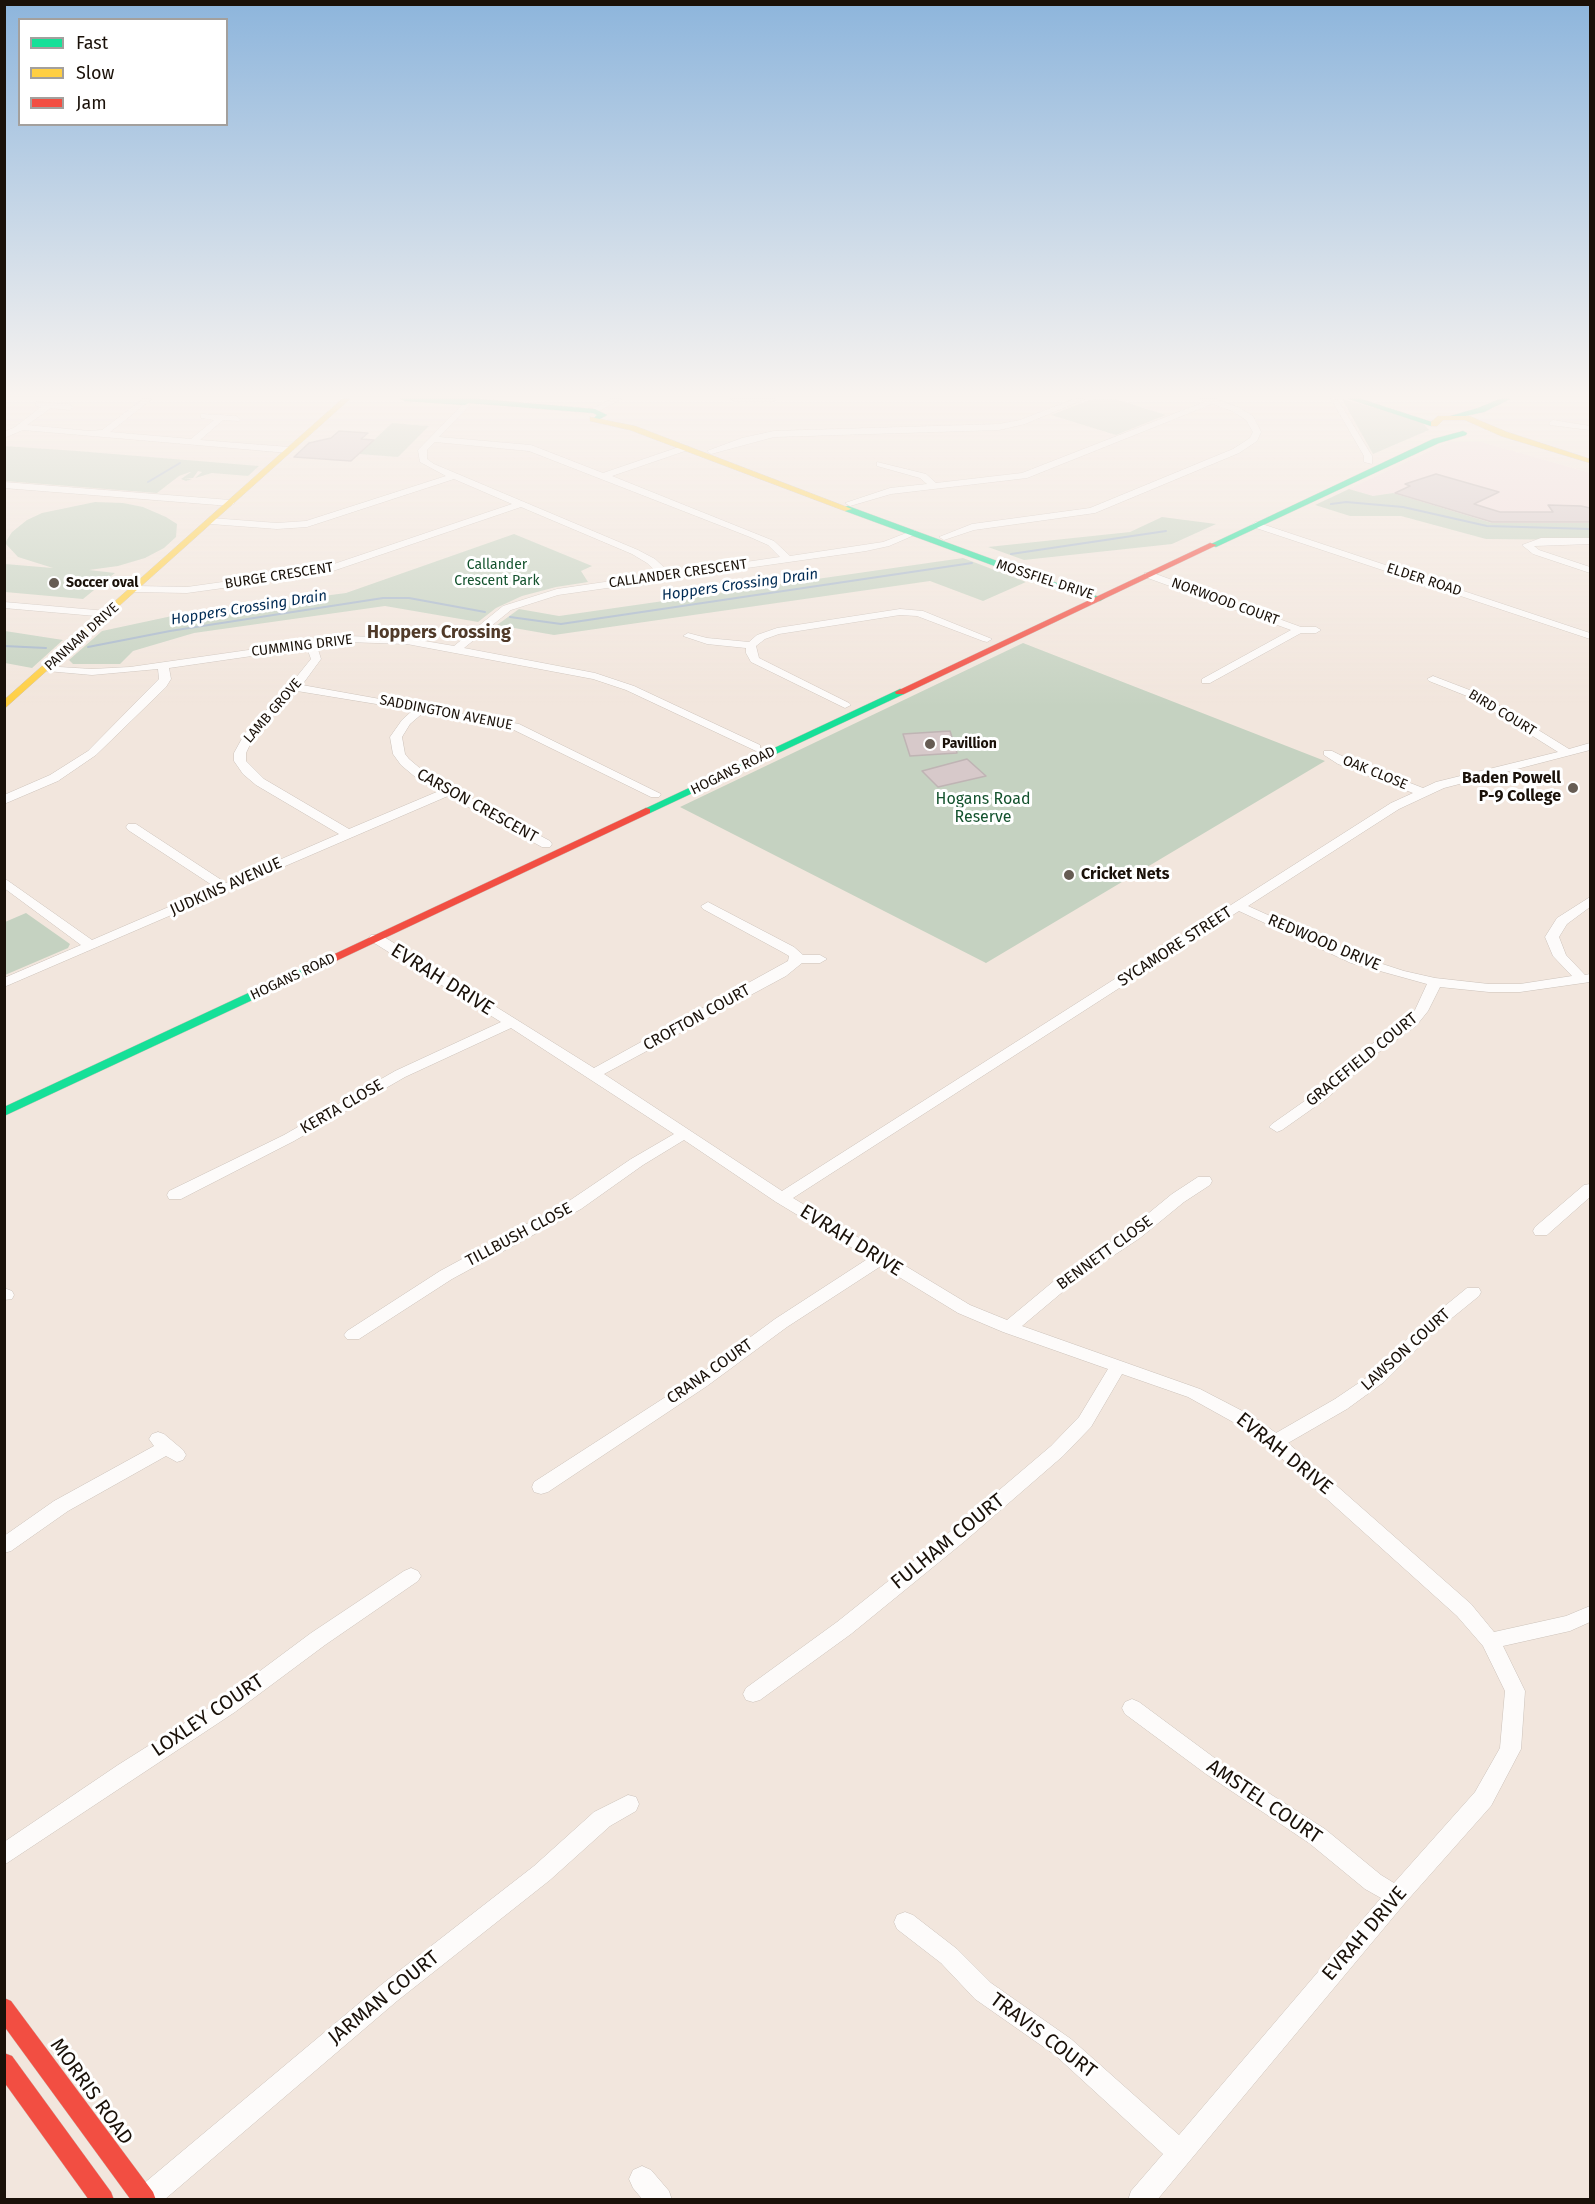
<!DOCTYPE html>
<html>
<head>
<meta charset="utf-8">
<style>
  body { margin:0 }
  #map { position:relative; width:1595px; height:2204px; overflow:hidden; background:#f2e6dd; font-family:"Fira Sans",sans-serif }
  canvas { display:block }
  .frame { position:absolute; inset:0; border:6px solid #1a1109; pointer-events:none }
  .legend { position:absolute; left:18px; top:18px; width:210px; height:108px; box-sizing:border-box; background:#fff; border:2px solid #a3a09d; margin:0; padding:8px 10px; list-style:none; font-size:18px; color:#1a1109 }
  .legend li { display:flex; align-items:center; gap:12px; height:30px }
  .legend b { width:30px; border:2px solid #a3a09d }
</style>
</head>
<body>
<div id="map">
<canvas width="1595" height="2204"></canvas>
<div class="frame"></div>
<ul class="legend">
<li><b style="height:8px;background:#16e098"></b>Fast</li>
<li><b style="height:8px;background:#ffcf43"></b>Slow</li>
<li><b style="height:8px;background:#f24e42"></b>Jam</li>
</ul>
</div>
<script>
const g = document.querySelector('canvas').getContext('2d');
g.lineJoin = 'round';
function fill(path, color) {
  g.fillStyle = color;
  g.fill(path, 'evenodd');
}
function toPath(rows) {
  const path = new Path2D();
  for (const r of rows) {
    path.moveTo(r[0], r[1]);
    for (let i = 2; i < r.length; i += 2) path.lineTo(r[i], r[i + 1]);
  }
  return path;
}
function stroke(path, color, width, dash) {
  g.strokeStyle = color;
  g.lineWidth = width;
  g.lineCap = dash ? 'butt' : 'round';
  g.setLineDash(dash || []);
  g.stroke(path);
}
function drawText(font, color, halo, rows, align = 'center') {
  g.font = font + ' "Fira Sans",sans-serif';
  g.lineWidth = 6;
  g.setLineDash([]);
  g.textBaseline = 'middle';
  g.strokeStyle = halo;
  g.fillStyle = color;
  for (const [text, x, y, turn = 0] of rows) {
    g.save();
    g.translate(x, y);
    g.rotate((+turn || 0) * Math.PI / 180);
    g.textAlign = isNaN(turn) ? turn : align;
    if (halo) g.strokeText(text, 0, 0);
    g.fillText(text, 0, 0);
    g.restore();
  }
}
fill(toPath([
  [1448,442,1481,442,1590,473,1590,523,1492,523,1394,493,1373,496,1349,489]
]), '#f2dede');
fill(toPath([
  [1092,399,1115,399,1166,415,1116,435,1051,415],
  [1342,399,1420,420,1429,430,1373,454],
  [392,423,429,426,398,457,359,454],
  [4,446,77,451,259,466,248,476,212,473,195,478,202,472,198,471,193,478,184,478,192,479,186,481,181,479,191,472,190,472,179,476,157,493,5,481],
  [1349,489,1373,496,1393,493,1492,523,1590,523,1590,540,1486,539,1401,516,1350,516,1315,505],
  [95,502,123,503,143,507,166,517,177,524,176,537,164,548,145,558,118,566,89,570,115,573,83,599,5,592,5,564,53,568,18,557,5,543,12,532,27,520,42,513],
  [1162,517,1216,524,1172,544,1024,560,988,547,1130,532],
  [514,534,592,566,581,571,588,582,556,587,522,596,496,608,478,622,385,606,194,633,133,651,120,664,73,664,69,660,102,631,172,616,346,593],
  [963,558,1026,582,983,601,930,581,554,635,497,625,519,609,559,616],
  [4,631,5,631,63,640,32,668,5,663],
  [1023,643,1325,761,986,963,680,807],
  [26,913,70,944,68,948,5,975,5,922]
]), '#c5d2c1');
stroke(toPath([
  [148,482,180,463],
  [1331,504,1346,502,1403,507,1487,526,1590,529],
  [1011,554,1166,531],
  [510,617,561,624,972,563],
  [4,646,46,648],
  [88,647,170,631,383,598,409,598,485,612]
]), '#a6b7cb', 2);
const building = toPath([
  [339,431,368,433,361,439,374,440,351,461,294,457,309,443,331,438,339,431],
  [1436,474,1499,492,1474,504,1500,512,1553,512,1548,505,1581,506,1590,508,1590,522,1492,522,1395,493,1410,486,1405,484,1436,474],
  [950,731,957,753,910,756,903,734,950,731],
  [967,759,986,776,938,787,922,771,967,759]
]);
fill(building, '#d7c9ca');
stroke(building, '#bfb4b4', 1.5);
const street = toPath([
  [143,399,152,399,110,432,191,439,214,420,201,418,201,414,236,416,240,419,239,421,223,420,200,440,289,447,293,450,289,453,23,430,4,438,4,432,15,427,41,407,36,406,36,402,69,404,73,407,69,410,51,408,27,425,89,431,102,430,143,399],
  [611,399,622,399,595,413,588,411,611,399],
  [731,399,777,399,773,402,735,402,731,399],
  [1074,399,1085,399,1025,424,999,430,774,437,711,454,707,451,742,438,774,431,999,424,1020,420,1074,399],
  [1201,399,1216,399,1238,407,1253,416,1261,432,1257,441,1239,453,1095,513,974,530,944,540,939,537,972,524,1090,508,1233,449,1250,438,1253,432,1246,420,1232,411,1212,404,1027,478,891,494,850,506,845,503,890,488,927,484,920,478,877,466,877,462,926,474,936,483,1022,473,1204,402,1201,399],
  [1331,399,1338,400,1372,456,1372,464,1364,462,1364,456,1331,399],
  [466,401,469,402,469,406,439,437,531,445,603,473,682,446,688,446,688,450,612,476,774,541,790,556,883,542,914,530,919,533,889,546,866,551,558,595,511,610,464,648,595,673,634,686,760,745,760,749,756,751,626,690,593,679,407,644,346,642,317,646,321,659,302,685,519,724,661,794,659,797,651,797,512,729,424,712,410,724,402,737,405,754,409,759,428,775,550,841,552,844,550,847,542,847,448,796,4,987,4,978,81,945,4,888,4,878,92,940,215,887,128,830,126,827,128,824,136,824,226,883,339,834,256,785,243,774,234,761,234,753,245,733,290,685,311,659,307,648,169,668,171,679,166,687,96,755,58,781,4,804,4,795,50,775,88,751,159,679,158,669,92,675,47,671,42,668,43,666,92,669,130,667,346,636,407,638,454,646,503,606,557,589,659,574,647,563,632,554,521,507,324,574,187,593,135,592,130,589,135,586,187,587,322,568,512,504,454,479,307,527,277,529,211,524,206,521,211,518,277,523,306,521,446,476,420,462,418,450,466,401],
  [435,442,529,451,750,537,768,545,780,557,670,573,655,559,638,550,434,464,427,459,427,450,435,442],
  [297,691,413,710,402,720,390,737,393,754,401,765,420,781,439,791,349,829,264,779,246,761,246,753,254,736,297,691],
  [1553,420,1590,426,1590,430,1550,425,1549,423,1553,420],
  [4,482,230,500,235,503,230,506,4,488,4,482],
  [1256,522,1590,633,1590,639,1253,527,1251,525,1256,522],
  [1541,538,1590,538,1590,544,1534,546,1539,550,1590,567,1590,573,1533,554,1522,545,1541,538],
  [1145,573,1153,573,1301,627,1316,627,1321,630,1316,633,1301,633,1210,683,1202,683,1202,679,1291,630,1145,577,1145,573],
  [4,602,107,611,112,614,107,617,4,608,4,602],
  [900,609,923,611,992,639,987,642,983,641,917,616,900,615,779,634,765,639,756,646,759,658,849,703,851,705,845,708,751,662,746,653,746,648,707,644,683,636,688,633,707,638,749,642,757,635,777,628,900,609],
  [1433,676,1480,694,1569,749,1590,743,1590,750,1444,788,1399,809,1248,906,1361,957,1404,971,1435,978,1489,984,1520,984,1572,976,1553,956,1545,937,1557,918,1590,897,1590,907,1567,924,1559,937,1566,955,1585,975,1590,974,1590,982,1520,992,1489,992,1440,987,1428,1011,1416,1026,1379,1052,1326,1099,1282,1130,1277,1132,1269,1127,1272,1124,1316,1093,1369,1046,1406,1020,1415,1010,1427,984,1351,963,1239,911,793,1198,970,1305,1007,1320,1066,1271,1128,1230,1172,1194,1198,1177,1210,1177,1212,1181,1210,1185,1184,1202,1140,1238,1078,1279,1022,1326,1200,1389,1254,1417,1276,1433,1335,1399,1372,1374,1419,1327,1467,1288,1479,1288,1481,1292,1479,1296,1431,1335,1384,1382,1347,1409,1288,1443,1471,1604,1494,1632,1566,1616,1590,1606,1590,1622,1570,1631,1503,1646,1525,1691,1521,1749,1491,1806,1405,1903,1157,2200,1128,2200,1131,2191,1163,2154,1055,2055,975,1999,941,1963,897,1929,894,1922,897,1915,905,1912,913,1915,957,1949,991,1983,1071,2039,1179,2135,1381,1898,1365,1889,1309,1843,1206,1774,1125,1714,1122,1708,1125,1702,1132,1699,1139,1702,1220,1762,1325,1829,1381,1875,1394,1883,1475,1792,1500,1748,1505,1691,1483,1646,1457,1616,1269,1447,1242,1427,1188,1397,1122,1374,1091,1427,1063,1456,965,1541,851,1634,760,1700,753,1702,746,1700,743,1694,746,1688,837,1622,951,1531,1051,1446,1079,1417,1108,1369,1003,1332,958,1313,881,1266,787,1327,707,1386,548,1492,541,1494,534,1492,532,1487,534,1482,695,1378,775,1319,869,1258,776,1202,684,1140,643,1165,581,1209,452,1279,359,1339,347,1339,344,1335,347,1331,440,1271,569,1201,631,1159,674,1134,511,1028,405,1077,294,1141,181,1199,169,1199,167,1195,169,1191,284,1135,395,1071,501,1022,371,941,369,938,371,935,381,935,594,1068,788,961,789,956,784,953,703,909,701,906,708,902,794,947,803,955,820,955,827,959,820,963,802,963,786,976,604,1074,782,1191,1391,803,1413,793,1338,764,1324,755,1324,751,1332,751,1346,758,1423,788,1436,782,1558,752,1472,698,1429,681,1427,679,1433,676],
  [1590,1184,1590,1197,1547,1235,1535,1235,1533,1231,1535,1227,1584,1185,1590,1184],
  [4,1288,12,1291,14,1295,12,1299,4,1300,4,1288],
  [158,1432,164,1434,183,1450,186,1455,183,1460,177,1462,166,1456,68,1511,11,1551,4,1553,4,1536,54,1501,154,1446,149,1439,152,1434,158,1432],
  [411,1568,418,1571,421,1576,418,1581,325,1645,235,1712,4,1865,4,1842,118,1765,221,1700,311,1633,404,1571,411,1568],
  [628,1795,636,1797,639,1804,636,1811,610,1826,550,1880,397,2001,164,2200,133,2200,136,2190,381,1985,534,1866,594,1812,628,1795],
  [642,2166,651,2170,669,2191,672,2200,643,2200,633,2188,629,2179,633,2170,642,2166]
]);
const fast = toPath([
  [401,399,478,399,595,409,607,415,598,420,594,418,597,415,593,413,469,403,465,405,405,401,401,399],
  [1349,399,1361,399,1438,424,1431,426,1349,399],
  [1500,399,1510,399,1484,412,1451,419,1447,417,1478,408,1500,399],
  [1463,431,1467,433,1466,435,1439,443,1216,547,1209,545,1433,439,1463,431],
  [848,506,1084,593,1105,598,1100,601,1079,597,845,511,845,507,848,506],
  [900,689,904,690,904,694,650,813,642,813,640,811,900,689],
  [332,954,336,955,338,958,336,961,4,1116,4,1107,332,954]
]);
const slow = toPath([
  [342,399,350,399,4,709,4,700,342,399],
  [1438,416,1469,416,1507,432,1590,459,1590,463,1501,436,1465,420,1443,420,1437,426,1431,426,1431,422,1438,416],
  [590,417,635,426,852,509,845,511,630,430,590,421,590,417]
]);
const jam = toPath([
  [1210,543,1217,545,904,694,896,694,895,692,1210,543],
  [646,808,650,809,650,813,336,961,328,961,326,958,646,808],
  [4,1998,11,2001,153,2192,156,2200,131,2200,4,2026,4,1998],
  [4,2053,12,2056,111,2192,114,2200,89,2200,4,2082,4,2053]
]);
stroke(street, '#ccc2ba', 1);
stroke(fast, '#ccc2ba', 1);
stroke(slow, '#ccc2ba', 1);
stroke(jam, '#ccc2ba', 1);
fill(street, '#fdfbfa');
fill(fast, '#16e098');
fill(slow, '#ffcf43');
fill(jam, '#f24e42');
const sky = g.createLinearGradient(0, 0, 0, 707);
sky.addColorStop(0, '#8db5dc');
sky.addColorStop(0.56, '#f9f4f0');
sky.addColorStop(1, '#f9f4f000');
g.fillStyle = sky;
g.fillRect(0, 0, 1595, 707);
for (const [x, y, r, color] of [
  [54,583,6,"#665c53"],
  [930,744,6,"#665c53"],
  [1573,788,6,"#665c53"],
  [1069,875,6,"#665c53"]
]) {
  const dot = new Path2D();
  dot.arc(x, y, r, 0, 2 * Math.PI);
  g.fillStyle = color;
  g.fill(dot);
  stroke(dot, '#fff', 2);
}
drawText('14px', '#14532e', '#fff', [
  ["Callander",497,565],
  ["Crescent Park",497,581]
]);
drawText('14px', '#1a1109', '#fff', [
  ["CALLANDER CRESCENT",678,574,-8],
  ["BURGE CRESCENT",279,576,-9],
  ["MOSSFIEL DRIVE",1045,580,18],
  ["ELDER ROAD",1424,580,18],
  ["NORWOOD COURT",1225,602,20],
  ["PANNAM DRIVE",82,637,-42],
  ["CUMMING DRIVE",302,646,-7],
  ["LAMB GROVE",273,711,-49],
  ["SADDINGTON AVENUE",446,713,11],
  ["BIRD COURT",1502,713,31],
  ["HOGANS ROAD",733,771,-26],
  ["OAK CLOSE",1375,773,22],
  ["HOGANS ROAD",293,977,-25]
]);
drawText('bold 14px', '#1a1109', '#fff', [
  ["Soccer oval",66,583],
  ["Pavillion",942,744]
], 'left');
drawText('italic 15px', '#002b54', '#fff', [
  ["Hoppers Crossing Drain",740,585,-8],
  ["Hoppers Crossing Drain",249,608,-9]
]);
drawText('bold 16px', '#1a1109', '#fff', [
  ["Baden Powell",1561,779],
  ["P-9 College",1561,797],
  ["Cricket Nets",1081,875,"left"]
], 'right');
drawText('16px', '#14532e', '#fff', [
  ["Hogans Road",983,800],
  ["Reserve",983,818]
]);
drawText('16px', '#1a1109', '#fff', [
  ["CARSON CRESCENT",477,806,29],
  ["JUDKINS AVENUE",226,887,-24],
  ["REDWOOD DRIVE",1324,943,23],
  ["SYCAMORE STREET",1175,947,-33],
  ["CROFTON COURT",697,1018,-29],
  ["GRACEFIELD COURT",1362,1060,-39],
  ["KERTA CLOSE",342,1107,-30],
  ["TILLBUSH CLOSE",519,1235,-28],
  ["BENNETT CLOSE",1105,1253,-36],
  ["LAWSON COURT",1406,1350,-42],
  ["CRANA COURT",710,1372,-35]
]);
drawText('bold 18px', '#503a29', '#fff', [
  ["Hoppers Crossing",439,633]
]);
drawText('20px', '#1a1109', '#fff', [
  ["EVRAH DRIVE",442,980,32],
  ["EVRAH DRIVE",851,1241,32],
  ["EVRAH DRIVE",1284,1454,39],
  ["FULHAM COURT",948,1542,-39],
  ["LOXLEY COURT",208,1716,-34],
  ["AMSTEL COURT",1264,1802,34],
  ["EVRAH DRIVE",1365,1934,-49],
  ["JARMAN COURT",384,1998,-39],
  ["TRAVIS COURT",1043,2036,37],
  ["MORRIS ROAD",91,2092,54]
]);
</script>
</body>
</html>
